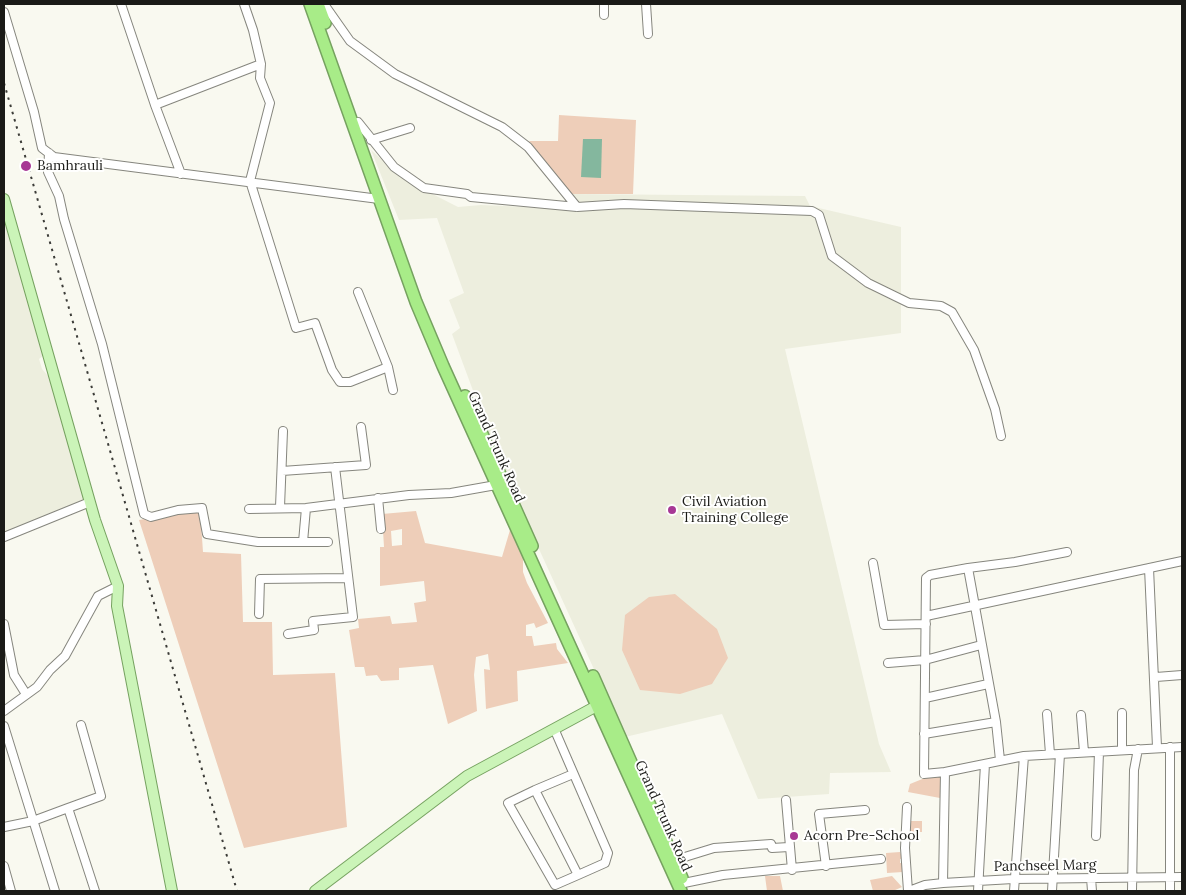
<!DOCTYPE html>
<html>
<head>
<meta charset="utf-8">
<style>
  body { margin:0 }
  #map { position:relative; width:1186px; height:895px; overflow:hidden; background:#f9f9f0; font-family:Lora,serif }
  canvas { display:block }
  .frame { position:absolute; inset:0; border:5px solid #1a1a17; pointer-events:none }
</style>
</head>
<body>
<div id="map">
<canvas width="1186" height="895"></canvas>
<div class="frame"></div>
</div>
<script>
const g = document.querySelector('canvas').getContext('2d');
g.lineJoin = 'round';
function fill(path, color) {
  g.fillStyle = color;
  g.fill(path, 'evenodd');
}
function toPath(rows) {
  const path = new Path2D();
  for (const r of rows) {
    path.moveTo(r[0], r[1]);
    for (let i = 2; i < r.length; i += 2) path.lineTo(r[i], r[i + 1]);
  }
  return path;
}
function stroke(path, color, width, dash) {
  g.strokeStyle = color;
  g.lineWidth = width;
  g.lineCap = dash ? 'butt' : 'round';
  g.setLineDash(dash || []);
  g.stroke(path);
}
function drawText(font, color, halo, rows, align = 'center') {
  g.font = font + ' Lora,serif';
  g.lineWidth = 4;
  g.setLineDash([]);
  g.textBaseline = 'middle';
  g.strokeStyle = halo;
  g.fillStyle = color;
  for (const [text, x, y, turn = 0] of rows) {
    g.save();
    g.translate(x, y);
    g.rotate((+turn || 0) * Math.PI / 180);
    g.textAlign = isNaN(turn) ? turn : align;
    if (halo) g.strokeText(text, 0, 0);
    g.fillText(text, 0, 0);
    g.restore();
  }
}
fill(toPath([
  [371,150,405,180,458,207,481,205,571,209,571,194,805,196,810,206,901,227,901,333,785,349,879,744,891,772,830,773,829,794,758,799,722,714,625,737,501,466,452,334,460,328,449,300,464,293,437,218,399,220],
  [4,216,44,355,39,359,42,369,51,379,87,501,4,536]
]), '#edeede');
fill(toPath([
  [559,115,636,120,633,194,571,194,529,141,558,141],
  [200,509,203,552,241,554,243,622,272,622,273,675,335,673,347,827,244,848,139,520],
  [416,511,425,543,502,557,510,530,523,557,523,572,527,583,548,623,536,628,534,623,526,625,526,636,532,636,534,646,556,643,557,649,568,663,517,671,518,701,486,709,484,669,490,670,488,654,476,657,474,675,477,711,448,724,433,665,399,668,399,680,381,681,377,675,366,676,364,667,355,667,349,630,359,628,358,619,390,616,392,624,417,622,414,603,426,601,424,581,380,586,380,547,384,547,382,514],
  [402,529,402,545,392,546,391,531],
  [675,594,717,629,728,658,712,684,680,694,640,690,622,650,625,615,649,597],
  [942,771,940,798,908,792,910,784],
  [906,821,922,821,922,832,906,832],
  [900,852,903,859,900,859,900,863,904,863,903,872,887,873,886,853],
  [765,876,780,876,783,891,767,891],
  [892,876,902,887,893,891,873,891,870,880]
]), '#eeceb9');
fill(toPath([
  [583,139,602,139,601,178,581,177]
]), '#84b79e');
const minor = toPath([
  [121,4,155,105,181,174],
  [244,4,253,30,261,64,260,78,270,103,250,181,296,328,315,323,332,370,340,382,350,382,388,367],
  [324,4,350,41,395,74,502,127,528,147,577,207],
  [646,4,648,34],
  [4,12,34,112,42,148,54,157,379,199],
  [604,15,604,4],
  [155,105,261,64],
  [358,122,394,167,424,188,467,194,471,197,577,207,624,204,812,211,819,215,832,256,868,283,909,303,941,306,952,312,974,350,995,409,1001,436],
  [371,140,410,128],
  [49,153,48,172,59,196,64,219,102,344,144,514,151,517,178,510,202,508,207,534,258,542,328,542],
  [358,292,388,367,393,390],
  [282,471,366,465,361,427],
  [378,498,381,529],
  [280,507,283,431],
  [249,509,306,508,409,495,451,493,496,485],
  [4,537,90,502],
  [303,542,306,508],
  [873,563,884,625,926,624],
  [968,568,996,722,1000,760],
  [1149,568,1157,747],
  [259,614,260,579,348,578],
  [926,616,1182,561],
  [4,624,14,675,26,694],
  [288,634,314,630,313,621,353,617,335,467],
  [888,663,925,660,981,645],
  [1156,677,1182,675],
  [925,698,988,684],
  [4,711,37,687,50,670,65,656,98,596,118,586],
  [1122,713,1122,749],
  [1047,714,1050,754],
  [1081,715,1084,752],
  [4,726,55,891],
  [554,729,556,733,608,853,605,863,578,875,535,790,573,774],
  [924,734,996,722],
  [1170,747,1170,891],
  [945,772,924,774,926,578,930,575,968,568,1015,562,1067,552],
  [535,790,508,803,555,885,578,875],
  [786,800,792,870],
  [907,807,905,848,908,891],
  [68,808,101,796,81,725],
  [4,827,33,821,68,808,95,891],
  [1096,836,1099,752],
  [675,860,714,848,771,844,772,848,789,847],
  [4,866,11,891],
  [826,866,819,814,865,810],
  [1091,878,1092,891],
  [684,883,723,875,881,859],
  [943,883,945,772,1024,756,1182,747],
  [909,891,925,885,943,883,1013,879,1182,877],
  [978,891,985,764],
  [1014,891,1024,756],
  [1052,891,1060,754],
  [1132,891,1134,770,1138,749]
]);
const major = toPath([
  [4,199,95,520,118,586,117,606,172,891],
  [315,891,467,776,604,702]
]);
const highway = toPath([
  [310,4,416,302,443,366,681,891],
  [318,4,325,23],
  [465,396,532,546],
  [593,676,682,878]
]);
stroke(minor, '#86867e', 10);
stroke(major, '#76a260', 12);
stroke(highway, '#76a260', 14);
stroke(minor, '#fff', 8);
stroke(major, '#cbf4b8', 10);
stroke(highway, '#a8ec88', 11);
stroke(toPath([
  [4,83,237,891]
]), '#3c3c38', 2, [2.5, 5]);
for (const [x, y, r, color] of [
  [26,166,6,"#a73895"],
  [672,510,5,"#a73895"],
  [794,836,5,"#a73895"]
]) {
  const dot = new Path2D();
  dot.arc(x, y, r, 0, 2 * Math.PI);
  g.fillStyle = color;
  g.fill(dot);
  stroke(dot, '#fffffe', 2);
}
drawText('14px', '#1a1a17', '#fffffe', [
  ["Bamhrauli",37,166],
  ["Civil Aviation",682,502],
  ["Training College",682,518],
  ["Acorn Pre-School",804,836]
], 'left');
drawText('14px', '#1a1a17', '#fffffe', [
  ["Grand Trunk Road",496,447,66],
  ["Grand Trunk Road",663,816,66],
  ["Panchseel Marg",1045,866,-1]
]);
</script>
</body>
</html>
